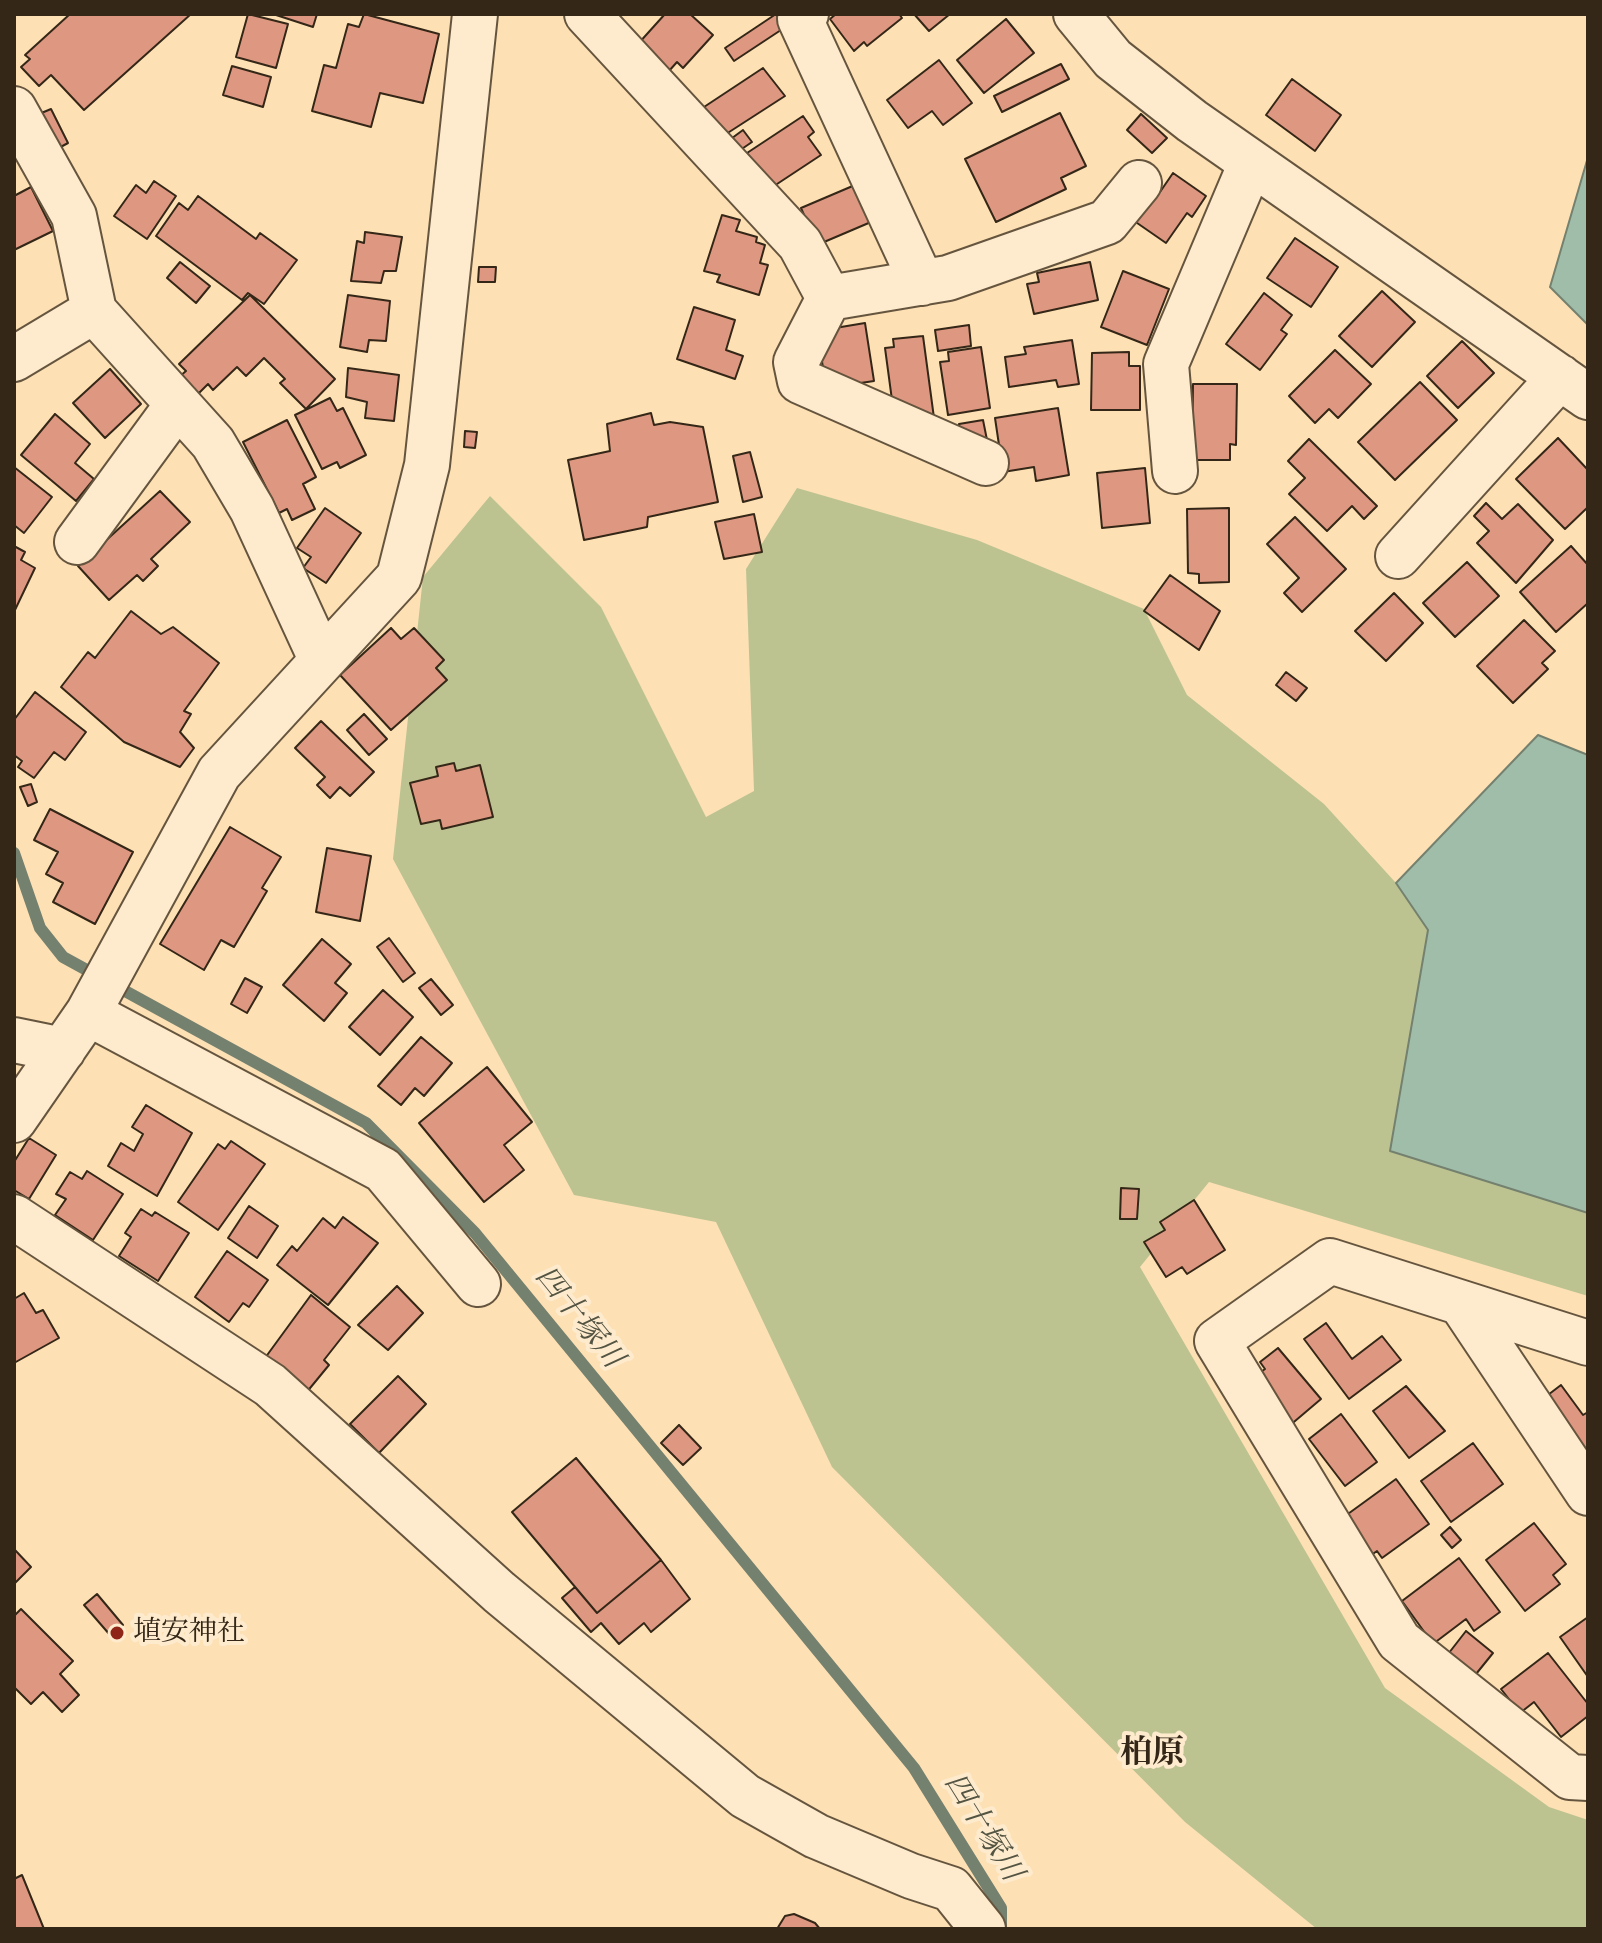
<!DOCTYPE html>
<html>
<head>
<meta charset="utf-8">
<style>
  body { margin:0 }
  #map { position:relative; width:1602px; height:1943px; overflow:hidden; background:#fde0b4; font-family:"IM FELL French Canon",serif }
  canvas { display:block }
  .frame { position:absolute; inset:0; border:16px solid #342717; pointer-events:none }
</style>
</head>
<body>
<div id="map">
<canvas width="1602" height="1943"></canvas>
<div class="frame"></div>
</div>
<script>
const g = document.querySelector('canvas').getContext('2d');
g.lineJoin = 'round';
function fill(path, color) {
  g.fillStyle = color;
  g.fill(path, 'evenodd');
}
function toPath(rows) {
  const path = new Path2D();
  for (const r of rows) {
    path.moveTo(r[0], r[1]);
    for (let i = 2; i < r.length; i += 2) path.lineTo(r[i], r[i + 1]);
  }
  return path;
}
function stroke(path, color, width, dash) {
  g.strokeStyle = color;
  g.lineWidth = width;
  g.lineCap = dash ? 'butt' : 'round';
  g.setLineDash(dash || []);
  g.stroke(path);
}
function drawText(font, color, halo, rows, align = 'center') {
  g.font = font + ' "IM FELL French Canon","Noto Serif JP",serif';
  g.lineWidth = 8;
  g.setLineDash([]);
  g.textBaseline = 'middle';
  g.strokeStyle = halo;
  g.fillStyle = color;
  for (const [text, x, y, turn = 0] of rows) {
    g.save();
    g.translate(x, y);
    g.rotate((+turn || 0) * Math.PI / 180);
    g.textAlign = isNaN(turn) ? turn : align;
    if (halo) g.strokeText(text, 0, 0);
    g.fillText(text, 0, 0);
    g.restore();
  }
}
fill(toPath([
  [797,488,977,540,1144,609,1187,695,1324,804,1396,883,1428,930,1391,1151,1588,1213,1588,1296,1209,1182,1140,1267,1385,1688,1549,1807,1588,1820,1588,1929,1317,1929,1185,1822,832,1467,716,1222,574,1195,393,859,423,577,490,496,601,607,706,817,754,791,746,569]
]), '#bcc390');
const water = toPath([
  [1588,157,1588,325,1550,287,1588,157],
  [1538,735,1588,755,1588,1213,1390,1151,1428,930,1396,883,1538,735]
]);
fill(water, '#a0bdaa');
stroke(water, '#75816f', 2);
stroke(toPath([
  [14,853,40,928,63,957,366,1123,475,1233,914,1768,1001,1908,1001,1929]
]), '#75816f', 12);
const building = toPath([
  [70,14,191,14,84,110,51,75,39,86,21,67,30,59,25,55,70,14],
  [248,14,288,24,276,68,236,57,248,14],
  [273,14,317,14,313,27,273,14],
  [364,14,439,34,423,103,380,93,371,127,312,111,324,65,336,68,348,24,359,27,364,14],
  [665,14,690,14,713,35,683,68,677,62,669,71,638,44,665,14],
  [776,14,784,28,734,61,725,48,776,14],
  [836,14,899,14,902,18,867,46,864,42,854,51,830,19,836,14],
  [914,14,950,14,929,31,914,14],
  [1006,19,1034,53,984,93,957,60,1006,19],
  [939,60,972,103,943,125,932,111,908,128,887,100,939,60],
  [1061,64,1069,79,1002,112,994,96,1061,64],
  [232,66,271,77,263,107,223,95,232,66],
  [763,68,785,96,723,136,704,107,763,68],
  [1292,79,1341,115,1315,151,1266,115,1292,79],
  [51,109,68,143,57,149,39,114,51,109],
  [1060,113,1086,166,1061,178,1066,189,996,222,965,159,1060,113],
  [1141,114,1167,138,1152,153,1127,130,1141,114],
  [803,116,814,132,808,137,821,155,771,188,747,153,803,116],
  [743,130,752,142,733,155,724,144,743,130],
  [1173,173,1206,196,1192,217,1187,213,1166,243,1127,216,1149,184,1160,192,1173,173],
  [154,181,176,196,147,239,114,216,136,185,146,193,154,181],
  [855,185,871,222,817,245,801,208,855,185],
  [31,187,53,231,14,250,14,196,31,187],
  [198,196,256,239,260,233,297,260,264,304,248,293,242,300,156,236,179,203,188,210,198,196],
  [722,215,740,220,736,231,757,237,756,242,765,245,760,263,768,265,759,295,717,282,720,275,704,271,722,215],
  [365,232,402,237,396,271,384,271,381,283,351,281,357,241,364,243,365,232],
  [1295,238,1338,267,1311,307,1267,278,1295,238],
  [180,262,210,286,196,303,167,278,180,262],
  [1090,262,1098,300,1034,314,1027,284,1039,282,1037,273,1090,262],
  [479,267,496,267,495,282,478,282,479,267],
  [1123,271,1169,289,1147,345,1101,327,1123,271],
  [1382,291,1415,322,1372,367,1339,336,1382,291],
  [1264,293,1292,315,1281,330,1287,334,1260,370,1226,344,1264,293],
  [250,295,335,379,306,409,280,383,285,379,264,358,246,376,237,367,213,390,208,384,197,395,179,377,186,371,179,364,250,295],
  [348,295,390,301,386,341,369,340,367,352,340,347,348,295],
  [694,307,735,320,726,350,743,356,735,379,677,359,694,307],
  [865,323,874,381,847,385,825,380,817,331,865,323],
  [969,325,971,346,938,351,935,330,969,325],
  [923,336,934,418,894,415,885,348,894,347,893,339,923,336],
  [1072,340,1079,384,1058,387,1056,380,1009,387,1005,357,1026,354,1024,347,1072,340],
  [1462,341,1494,373,1458,408,1427,376,1462,341],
  [981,347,990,408,948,415,940,362,949,361,948,352,981,347],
  [1335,350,1371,384,1338,418,1329,409,1315,423,1289,396,1335,350],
  [1129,352,1129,366,1140,366,1140,410,1091,410,1092,353,1129,352],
  [348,368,399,375,394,421,365,418,367,402,346,397,348,368],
  [110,369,141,404,105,438,73,403,110,369],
  [1420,382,1457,420,1395,480,1358,442,1420,382],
  [1193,384,1237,384,1236,445,1230,444,1230,460,1192,460,1193,384],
  [330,398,337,411,343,408,366,455,340,468,337,462,322,469,295,415,330,398],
  [1058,408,1069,475,1036,481,1034,467,1003,472,995,418,1058,408],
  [651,413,654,425,670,422,703,427,718,502,648,517,647,527,584,540,568,460,610,451,607,424,651,413],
  [55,414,90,444,75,463,94,479,76,501,21,455,55,414],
  [287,420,316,477,303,484,315,509,292,520,287,509,279,513,243,442,287,420],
  [983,420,987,440,962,444,959,424,983,420],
  [465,431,477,432,475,448,464,447,465,431],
  [1558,438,1588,470,1588,507,1565,529,1516,479,1558,438],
  [1309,439,1377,506,1364,519,1352,506,1327,531,1289,494,1305,478,1288,461,1309,439],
  [750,452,762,497,743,502,733,456,750,452],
  [14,467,52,497,24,533,14,525,14,467],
  [1145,468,1150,523,1102,528,1097,473,1145,468],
  [160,491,190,522,151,559,158,566,143,581,137,575,109,600,78,566,160,491],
  [1486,503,1502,519,1518,504,1553,540,1516,583,1477,543,1489,531,1474,516,1486,503],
  [325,508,361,533,326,583,303,568,311,557,297,548,325,508],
  [1229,508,1229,582,1199,583,1199,574,1188,573,1187,509,1229,508],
  [754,514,762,552,724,559,715,522,754,514],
  [1295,517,1346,569,1302,612,1284,593,1299,578,1267,544,1295,517],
  [14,546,25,552,21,560,35,568,14,612,14,546],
  [1571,546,1588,565,1588,603,1556,632,1520,592,1571,546],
  [1467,562,1499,596,1455,637,1423,603,1467,562],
  [1170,575,1220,611,1199,650,1144,611,1170,575],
  [1394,593,1423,623,1386,661,1355,631,1394,593],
  [131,611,161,634,173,627,219,663,184,711,191,714,180,732,194,748,180,767,124,742,61,687,88,652,95,658,131,611],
  [1524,620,1555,651,1542,663,1548,669,1513,703,1477,666,1524,620],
  [391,628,401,639,414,628,444,660,436,668,447,680,391,730,340,675,391,628],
  [1286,672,1307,688,1296,701,1276,685,1286,672],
  [35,692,86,732,65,760,54,752,34,778,18,767,22,761,14,755,14,720,35,692],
  [364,714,387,739,369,755,347,730,364,714],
  [321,721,374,772,350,796,340,787,330,798,317,785,325,777,295,748,321,721],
  [454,763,456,771,480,765,493,817,442,829,440,820,421,824,410,783,438,776,436,767,454,763],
  [31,784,37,802,28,806,20,787,31,784],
  [50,809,133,852,95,924,53,902,63,883,46,874,58,852,34,840,50,809],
  [230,827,281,857,262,888,267,891,234,947,221,940,204,970,160,944,230,827],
  [327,848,371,856,360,921,316,912,327,848],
  [389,938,415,973,403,982,377,947,389,938],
  [322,939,351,964,335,983,347,993,324,1021,283,985,322,939],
  [245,978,262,987,247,1013,231,1004,245,978],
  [431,979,453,1005,441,1015,419,988,431,979],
  [383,990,413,1017,380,1055,349,1027,383,990],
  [421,1037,452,1063,424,1096,415,1088,401,1105,378,1086,421,1037],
  [487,1067,532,1122,504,1145,524,1170,484,1202,419,1123,487,1067],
  [146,1105,192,1133,157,1196,108,1166,121,1143,134,1151,143,1134,132,1127,146,1105],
  [29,1138,56,1155,29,1199,14,1190,14,1162,29,1138],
  [231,1141,265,1164,218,1230,178,1202,218,1144,225,1149,231,1141],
  [87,1171,123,1194,93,1240,55,1215,66,1199,56,1194,70,1172,82,1179,87,1171],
  [1121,1188,1139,1189,1137,1219,1120,1219,1121,1188],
  [1194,1200,1225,1250,1187,1274,1182,1267,1166,1277,1144,1242,1165,1230,1160,1222,1194,1200],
  [249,1206,278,1226,257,1258,228,1238,249,1206],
  [141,1209,152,1216,155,1212,189,1233,158,1281,119,1256,131,1237,125,1233,141,1209],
  [343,1217,378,1243,328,1305,277,1265,292,1246,297,1251,323,1218,335,1228,343,1217],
  [227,1251,268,1280,249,1307,243,1303,229,1322,195,1297,227,1251],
  [397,1286,423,1313,388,1350,358,1325,397,1286],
  [24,1293,36,1313,43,1310,59,1338,14,1363,14,1299,24,1293],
  [311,1295,350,1327,324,1360,329,1365,306,1393,265,1358,311,1295],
  [1326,1323,1352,1359,1382,1336,1401,1360,1349,1399,1304,1339,1326,1323],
  [1278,1348,1321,1399,1288,1427,1254,1377,1265,1369,1260,1362,1278,1348],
  [398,1376,426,1404,379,1453,350,1424,398,1376],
  [1561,1385,1583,1415,1588,1412,1588,1462,1544,1398,1561,1385],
  [1406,1386,1445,1431,1409,1458,1373,1411,1406,1386],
  [1341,1414,1377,1462,1345,1486,1309,1439,1341,1414],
  [679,1425,701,1448,683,1465,661,1443,679,1425],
  [1473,1443,1503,1484,1451,1522,1421,1481,1473,1443],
  [576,1458,661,1560,597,1613,512,1512,576,1458],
  [1396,1479,1429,1524,1382,1558,1377,1551,1370,1556,1341,1519,1396,1479],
  [1534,1523,1566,1564,1553,1575,1560,1584,1525,1611,1486,1560,1534,1523],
  [1450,1527,1461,1540,1452,1548,1441,1535,1450,1527],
  [15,1550,31,1567,15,1583,14,1551,15,1550],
  [1459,1558,1500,1612,1474,1631,1466,1619,1433,1644,1402,1601,1459,1558],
  [661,1560,690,1599,651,1632,644,1623,619,1644,601,1623,591,1632,562,1598,575,1587,597,1613,661,1560],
  [97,1594,123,1625,110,1635,84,1605,97,1594],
  [21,1609,73,1661,60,1674,79,1695,62,1712,43,1692,31,1704,14,1687,14,1616,21,1609],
  [1588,1617,1588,1677,1560,1637,1588,1617],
  [1466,1631,1493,1653,1472,1679,1445,1658,1466,1631],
  [1548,1653,1588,1704,1588,1716,1561,1737,1534,1702,1520,1713,1501,1689,1548,1653],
  [22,1875,44,1929,14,1929,14,1879,22,1875],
  [794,1914,815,1923,820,1929,777,1929,785,1916,794,1914]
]);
fill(building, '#de9881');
stroke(building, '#342717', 2);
const minor = toPath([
  [587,14,800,244,829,298,948,278,1107,222,1139,183],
  [806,14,800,19,922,283],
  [1076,14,1113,59,1192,121,1588,397],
  [14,109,74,216,94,311,213,443,252,509,322,661],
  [829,298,796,362,800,381,986,463],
  [14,359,94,311],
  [1175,471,1166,364,1251,163],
  [77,542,178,404],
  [1398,556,1560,377],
  [88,1013,383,1170,478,1284],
  [14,1040,63,1050],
  [14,1120,88,1013,219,773,399,577,427,465,475,14],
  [14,1217,270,1385,499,1592,745,1796,816,1836,911,1876,951,1889,983,1929],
  [1461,1303,1588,1493],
  [1588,1343,1330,1261,1217,1341,1399,1641,1570,1777,1588,1778]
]);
stroke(minor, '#66553e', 48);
stroke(minor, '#feebce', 44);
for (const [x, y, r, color] of [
  [117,1633,8,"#8f2418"]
]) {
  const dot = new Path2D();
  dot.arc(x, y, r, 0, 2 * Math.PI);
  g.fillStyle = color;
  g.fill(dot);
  stroke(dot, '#feebce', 3);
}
drawText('28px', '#342717', '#feebce', [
  ["埴安神社",133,1633]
], 'left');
drawText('italic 30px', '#545443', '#feebce', [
  ["四十塚川",578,1318,51],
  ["四十塚川",982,1828,58]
]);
drawText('bold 32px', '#342717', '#feebce', [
  ["柏原",1152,1754]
]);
</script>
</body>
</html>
